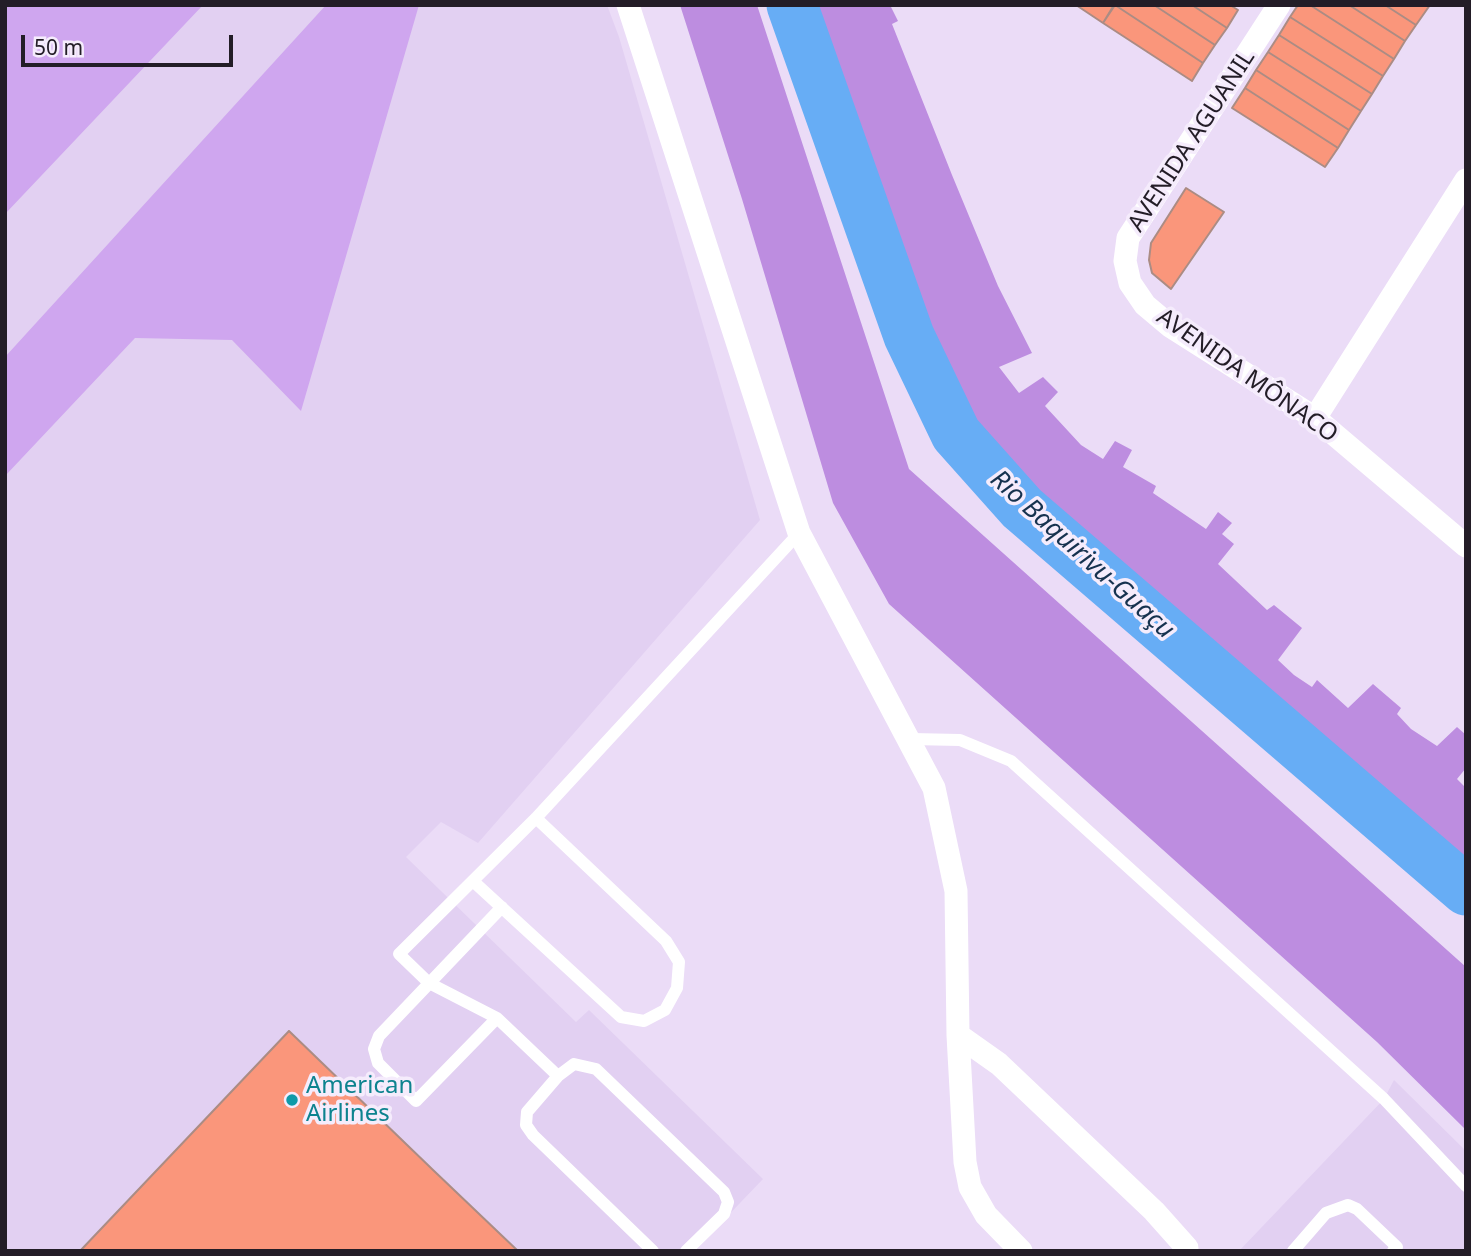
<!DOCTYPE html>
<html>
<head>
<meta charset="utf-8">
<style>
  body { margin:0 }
  #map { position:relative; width:1471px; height:1256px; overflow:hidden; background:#ebdcf7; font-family:"Noto Sans",sans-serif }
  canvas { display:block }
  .frame { position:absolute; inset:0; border:7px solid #231d27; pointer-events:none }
  .scale { position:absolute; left:21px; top:35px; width:212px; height:32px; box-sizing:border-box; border:4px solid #231d27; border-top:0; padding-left:9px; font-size:21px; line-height:24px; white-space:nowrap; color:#231d27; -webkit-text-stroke:5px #f5ecfc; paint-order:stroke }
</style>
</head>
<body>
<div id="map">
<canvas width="1471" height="1256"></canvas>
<div class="frame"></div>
<div class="scale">50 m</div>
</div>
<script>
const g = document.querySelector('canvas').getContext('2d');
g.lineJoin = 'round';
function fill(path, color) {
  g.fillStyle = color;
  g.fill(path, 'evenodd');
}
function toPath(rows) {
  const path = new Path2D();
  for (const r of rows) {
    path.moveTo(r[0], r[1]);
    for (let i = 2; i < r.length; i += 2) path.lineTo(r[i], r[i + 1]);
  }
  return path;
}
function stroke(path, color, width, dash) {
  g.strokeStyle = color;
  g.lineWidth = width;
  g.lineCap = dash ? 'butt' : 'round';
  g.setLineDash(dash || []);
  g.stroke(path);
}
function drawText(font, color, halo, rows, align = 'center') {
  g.font = font + ' "Noto Sans",sans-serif';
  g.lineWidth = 7;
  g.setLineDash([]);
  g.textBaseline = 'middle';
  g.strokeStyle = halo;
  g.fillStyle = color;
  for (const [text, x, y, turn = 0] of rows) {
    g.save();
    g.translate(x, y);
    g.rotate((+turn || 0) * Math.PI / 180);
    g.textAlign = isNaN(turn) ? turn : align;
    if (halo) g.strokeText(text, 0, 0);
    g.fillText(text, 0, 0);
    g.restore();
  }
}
fill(toPath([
  [5,5,607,5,619,37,760,520,478,843,441,822,406,857,576,1022,589,1010,763,1179,694,1251,5,1251],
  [1394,1080,1466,1151,1466,1251,1239,1251,1384,1099]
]), '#e2d0f2');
fill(toPath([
  [5,5,203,5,5,214],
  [326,5,419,5,301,411,232,340,135,338,5,476,5,357]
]), '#cfa6ef');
fill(toPath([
  [680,5,757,5,909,469,1466,967,1466,1130,1377,1042,889,604,833,503,742,199],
  [811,5,890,5,898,21,892,24,952,175,998,286,1032,353,999,367,1019,393,1043,377,1058,392,1045,406,1081,445,1103,459,1115,441,1132,450,1123,467,1156,486,1153,493,1206,529,1218,512,1232,523,1222,534,1234,544,1218,564,1267,610,1274,605,1302,628,1278,660,1294,675,1312,687,1317,680,1348,708,1373,684,1401,708,1397,714,1411,729,1437,746,1457,727,1466,735,1466,768,1457,779,1466,788,1466,871,1357,778,1248,675,1139,598,1043,506,928,358,856,164]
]), '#bd8de0');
stroke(toPath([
  [792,5,909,336,956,434,1022,508,1466,890]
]), '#67adf5', 51);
const building = toPath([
  [1076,5,1114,5,1103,23,1076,5],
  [1115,5,1154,5,1215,45,1203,63,1115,5],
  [1115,5,1203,63,1192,81,1103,23,1115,5],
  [1154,5,1192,5,1227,28,1215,45,1154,5],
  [1192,5,1230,5,1238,10,1227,28,1192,5],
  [1298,5,1310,5,1394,59,1383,76,1290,17,1298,5],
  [1310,5,1349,5,1405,41,1394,59,1310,5],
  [1349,5,1385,5,1416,25,1405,41,1349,5],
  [1385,5,1430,5,1416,25,1385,5],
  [1290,17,1383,76,1372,94,1279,35,1290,17],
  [1279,35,1372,94,1361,111,1268,52,1279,35],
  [1268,52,1361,111,1349,130,1256,70,1268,52],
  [1256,70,1349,130,1338,148,1245,88,1256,70],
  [1245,88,1338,148,1325,167,1232,108,1245,88],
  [1186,188,1224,212,1171,289,1152,273,1149,260,1151,243,1186,188],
  [289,1031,432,1169,518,1251,80,1251,289,1031]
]);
fill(building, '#fa967b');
stroke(building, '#ab8c84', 2);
stroke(toPath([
  [911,739,960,740,1011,761,1384,1099,1466,1186],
  [474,882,621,1017,644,1021,665,1010,677,988,679,962,666,941,536,818],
  [497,1018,416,1101,378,1063,374,1049,379,1036,502,907],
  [558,1076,497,1018,429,983,399,954,536,818,799,533],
  [653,1251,533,1135,526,1125,527,1112,558,1076,574,1064,596,1069,724,1192,728,1202,724,1214,686,1251],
  [1293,1251,1326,1213,1348,1205,1357,1209,1397,1247,1393,1251]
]), '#fff', 12);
stroke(toPath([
  [628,5,799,533,934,788,956,891,958,1035,965,1162,970,1187,986,1215,1021,1251],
  [1279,5,1128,238,1125,261,1130,283,1145,305,1170,326,1315,418,1466,546],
  [1315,418,1466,180],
  [958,1035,999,1064,1154,1211,1187,1248,1184,1251]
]), '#fff', 23);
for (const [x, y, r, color] of [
  [292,1100,7,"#0f9aa8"]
]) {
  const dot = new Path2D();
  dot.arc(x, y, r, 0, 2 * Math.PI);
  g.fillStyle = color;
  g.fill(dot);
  stroke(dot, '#f5ecfc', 2.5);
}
drawText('24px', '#231d27', '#f5ecfc', [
  ["AVENIDA AGUANIL",1192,141,-57],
  ["AVENIDA MÔNACO",1247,376,35]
]);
drawText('24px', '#0d838f', '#f5ecfc', [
  ["American",306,1086],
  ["Airlines",306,1114]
], 'left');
drawText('italic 26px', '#16324f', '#f5ecfc', [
  ["Rio Baquirivu-Guaçu",1082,555,42]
]);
</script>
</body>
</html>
